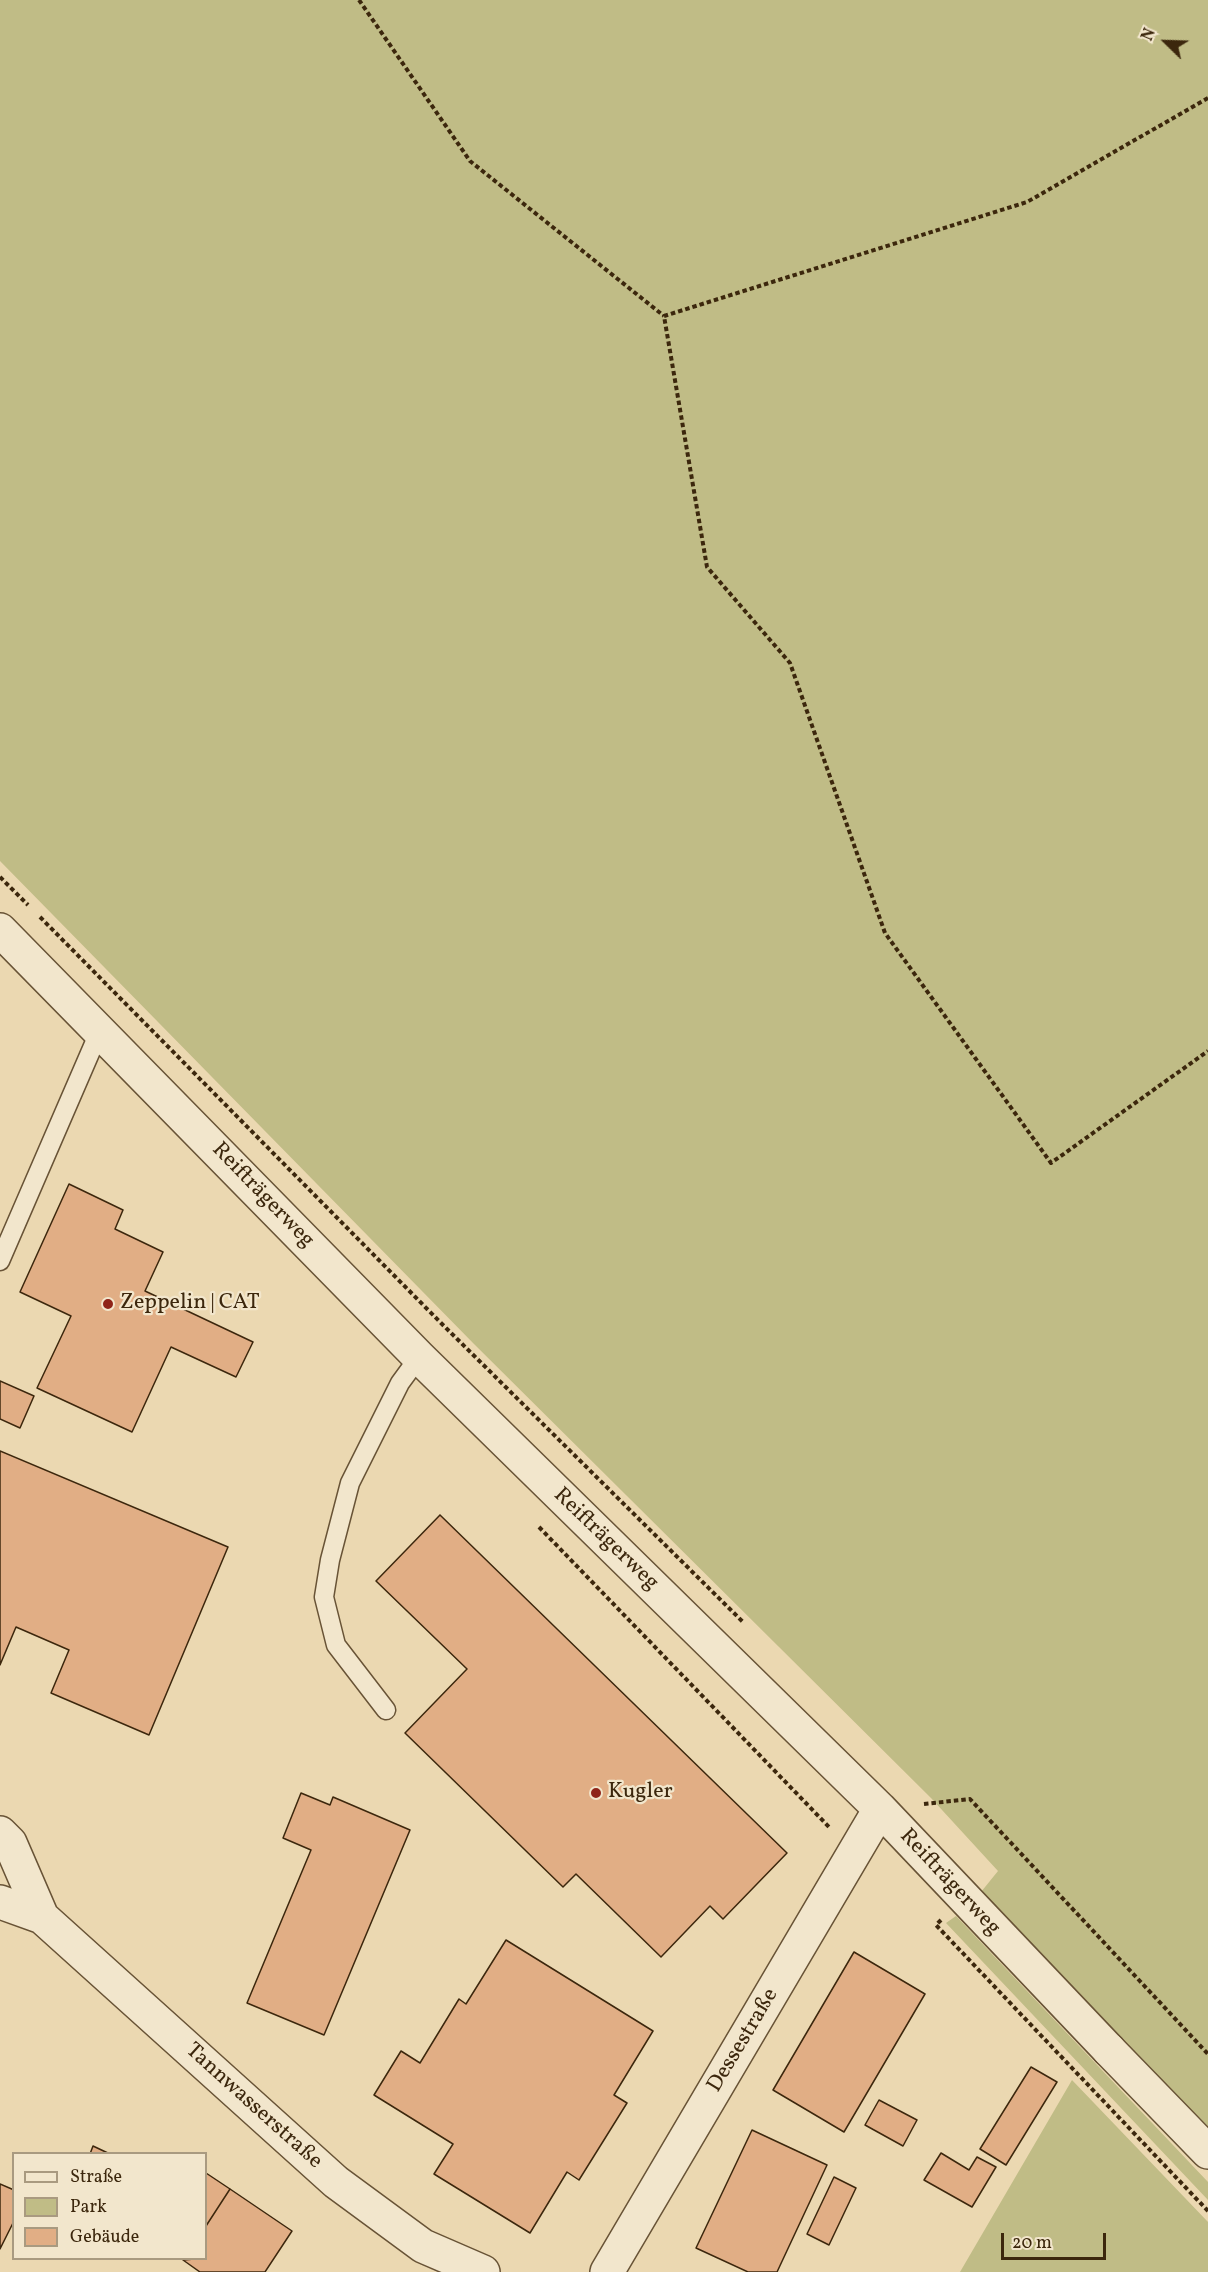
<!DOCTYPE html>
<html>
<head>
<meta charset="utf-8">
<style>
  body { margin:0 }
  #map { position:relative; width:1208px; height:2272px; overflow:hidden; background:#ebd8b1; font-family:Vollkorn,serif }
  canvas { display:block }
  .legend { position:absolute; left:12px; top:2152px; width:195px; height:108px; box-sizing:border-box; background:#f2e6cc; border:2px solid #a99a80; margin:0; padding:8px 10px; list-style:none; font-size:18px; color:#3c270d }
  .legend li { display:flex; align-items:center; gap:12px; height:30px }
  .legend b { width:30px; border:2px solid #a99a80 }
  .north { position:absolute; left:1136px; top:12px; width:60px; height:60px; -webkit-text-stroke:4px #f2e6cc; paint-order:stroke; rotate:293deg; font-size:16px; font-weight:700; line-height:24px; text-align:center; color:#3c270d }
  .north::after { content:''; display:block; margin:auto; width:21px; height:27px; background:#3c270d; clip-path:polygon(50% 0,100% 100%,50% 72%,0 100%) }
  .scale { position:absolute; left:1001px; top:2233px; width:105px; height:27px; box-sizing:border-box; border:3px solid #3c270d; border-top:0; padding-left:8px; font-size:18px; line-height:21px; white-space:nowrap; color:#3c270d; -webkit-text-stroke:4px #f2e6cc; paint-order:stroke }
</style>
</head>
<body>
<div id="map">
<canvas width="1208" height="2272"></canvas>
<ul class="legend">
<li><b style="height:8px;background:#f2e6cc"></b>Straße</li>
<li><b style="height:16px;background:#c0bc86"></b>Park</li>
<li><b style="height:16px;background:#e1ae85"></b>Gebäude</li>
</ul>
<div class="north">N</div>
<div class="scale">20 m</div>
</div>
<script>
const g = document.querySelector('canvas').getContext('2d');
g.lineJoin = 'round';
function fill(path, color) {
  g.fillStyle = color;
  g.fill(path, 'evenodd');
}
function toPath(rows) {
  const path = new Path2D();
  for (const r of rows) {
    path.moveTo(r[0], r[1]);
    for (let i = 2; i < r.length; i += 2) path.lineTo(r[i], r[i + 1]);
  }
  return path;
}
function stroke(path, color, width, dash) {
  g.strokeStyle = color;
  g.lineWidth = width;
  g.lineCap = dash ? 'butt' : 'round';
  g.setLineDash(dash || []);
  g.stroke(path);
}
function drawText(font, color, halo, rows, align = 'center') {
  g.font = font + ' Vollkorn,serif';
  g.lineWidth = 4.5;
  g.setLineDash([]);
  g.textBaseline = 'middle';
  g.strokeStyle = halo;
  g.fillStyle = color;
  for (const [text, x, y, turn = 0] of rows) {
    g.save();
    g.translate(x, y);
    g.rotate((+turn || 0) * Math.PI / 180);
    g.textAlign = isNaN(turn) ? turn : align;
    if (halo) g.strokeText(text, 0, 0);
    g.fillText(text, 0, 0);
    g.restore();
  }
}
fill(toPath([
  [0,0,1208,0,1208,2134,981,1892,998,1871,931,1798,474,1344,0,861],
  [956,1916,1208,2182,1208,2200,946,1923],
  [1072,2080,1208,2222,1208,2272,960,2272]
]), '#c0bc86');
const building = toPath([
  [69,1184,123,1210,115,1229,163,1252,145,1291,253,1342,236,1377,171,1347,132,1432,37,1388,71,1316,20,1292,69,1184],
  [0,1381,34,1396,20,1428,0,1419,0,1381],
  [0,1451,228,1547,149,1735,51,1693,69,1650,16,1627,0,1665,0,1451],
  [440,1515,787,1853,723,1919,710,1906,661,1957,576,1874,563,1887,405,1733,467,1669,376,1581,440,1515],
  [301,1793,330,1805,333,1797,410,1830,324,2035,247,2003,311,1850,283,1838,301,1793],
  [506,1940,653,2031,614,2095,627,2103,579,2180,567,2172,530,2233,434,2174,453,2144,374,2095,401,2051,420,2063,459,1999,466,2004,506,1940],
  [854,1952,925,1994,844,2132,773,2090,854,1952],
  [1031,2067,1057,2082,1006,2165,980,2149,1031,2067],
  [879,2100,917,2120,903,2146,865,2125,879,2100],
  [752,2130,827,2165,777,2272,748,2272,696,2248,752,2130],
  [93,2146,110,2154,90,2154,93,2146],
  [941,2153,969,2170,977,2157,996,2167,972,2207,924,2180,941,2153],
  [206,2173,230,2189,206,2226,206,2173],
  [834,2177,856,2188,829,2245,807,2234,834,2177],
  [0,2184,14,2190,14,2221,0,2249,0,2184],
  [230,2189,292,2231,265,2272,200,2272,183,2260,206,2258,206,2226,230,2189]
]);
fill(building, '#e1ae85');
stroke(building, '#3c270d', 1.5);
const service = toPath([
  [0,1261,100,1030],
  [386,1710,336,1645,324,1597,330,1560,350,1483,400,1383,419,1357]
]);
const minor = toPath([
  [0,930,419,1357,880,1809,1109,2050],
  [0,1833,10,1843,42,1917],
  [0,1902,42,1917,336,2182,423,2246,483,2272],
  [607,2272,880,1809]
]);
const tertiary = toPath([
  [1109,2050,1208,2152]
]);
stroke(service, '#685336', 21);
stroke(minor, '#685336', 36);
stroke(tertiary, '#685336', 36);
stroke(toPath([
  [359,0,470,161,664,316],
  [1208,98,1027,202,664,316,707,567,790,663,885,933,1051,1163,1208,1051],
  [0,877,28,905],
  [40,917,441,1323,744,1623],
  [539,1527,830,1828],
  [924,1804,970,1799,1208,2054],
  [941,1920,936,1925,1208,2211]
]), '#3c270d', 4, [4.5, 3]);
stroke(service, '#f2e6cc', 18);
stroke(minor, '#f2e6cc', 33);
stroke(tertiary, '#f2e6cc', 33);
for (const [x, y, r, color] of [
  [108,1304,6,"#8f2418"],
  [596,1793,6,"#8f2418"]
]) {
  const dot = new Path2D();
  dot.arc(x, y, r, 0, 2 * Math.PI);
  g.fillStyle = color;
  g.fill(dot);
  stroke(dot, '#f2e6cc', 2);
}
drawText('22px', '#3c270d', '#f2e6cc', [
  ["Reifträgerweg",262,1196,46],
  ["Reifträgerweg",605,1540,44],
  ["Reifträgerweg",949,1883,47],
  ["Dessestraße",744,2041,-59],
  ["Tannwasserstraße",253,2107,42]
]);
drawText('22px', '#3c270d', '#f2e6cc', [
  ["Zeppelin | CAT",120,1304],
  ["Kugler",608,1793]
], 'left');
</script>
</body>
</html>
